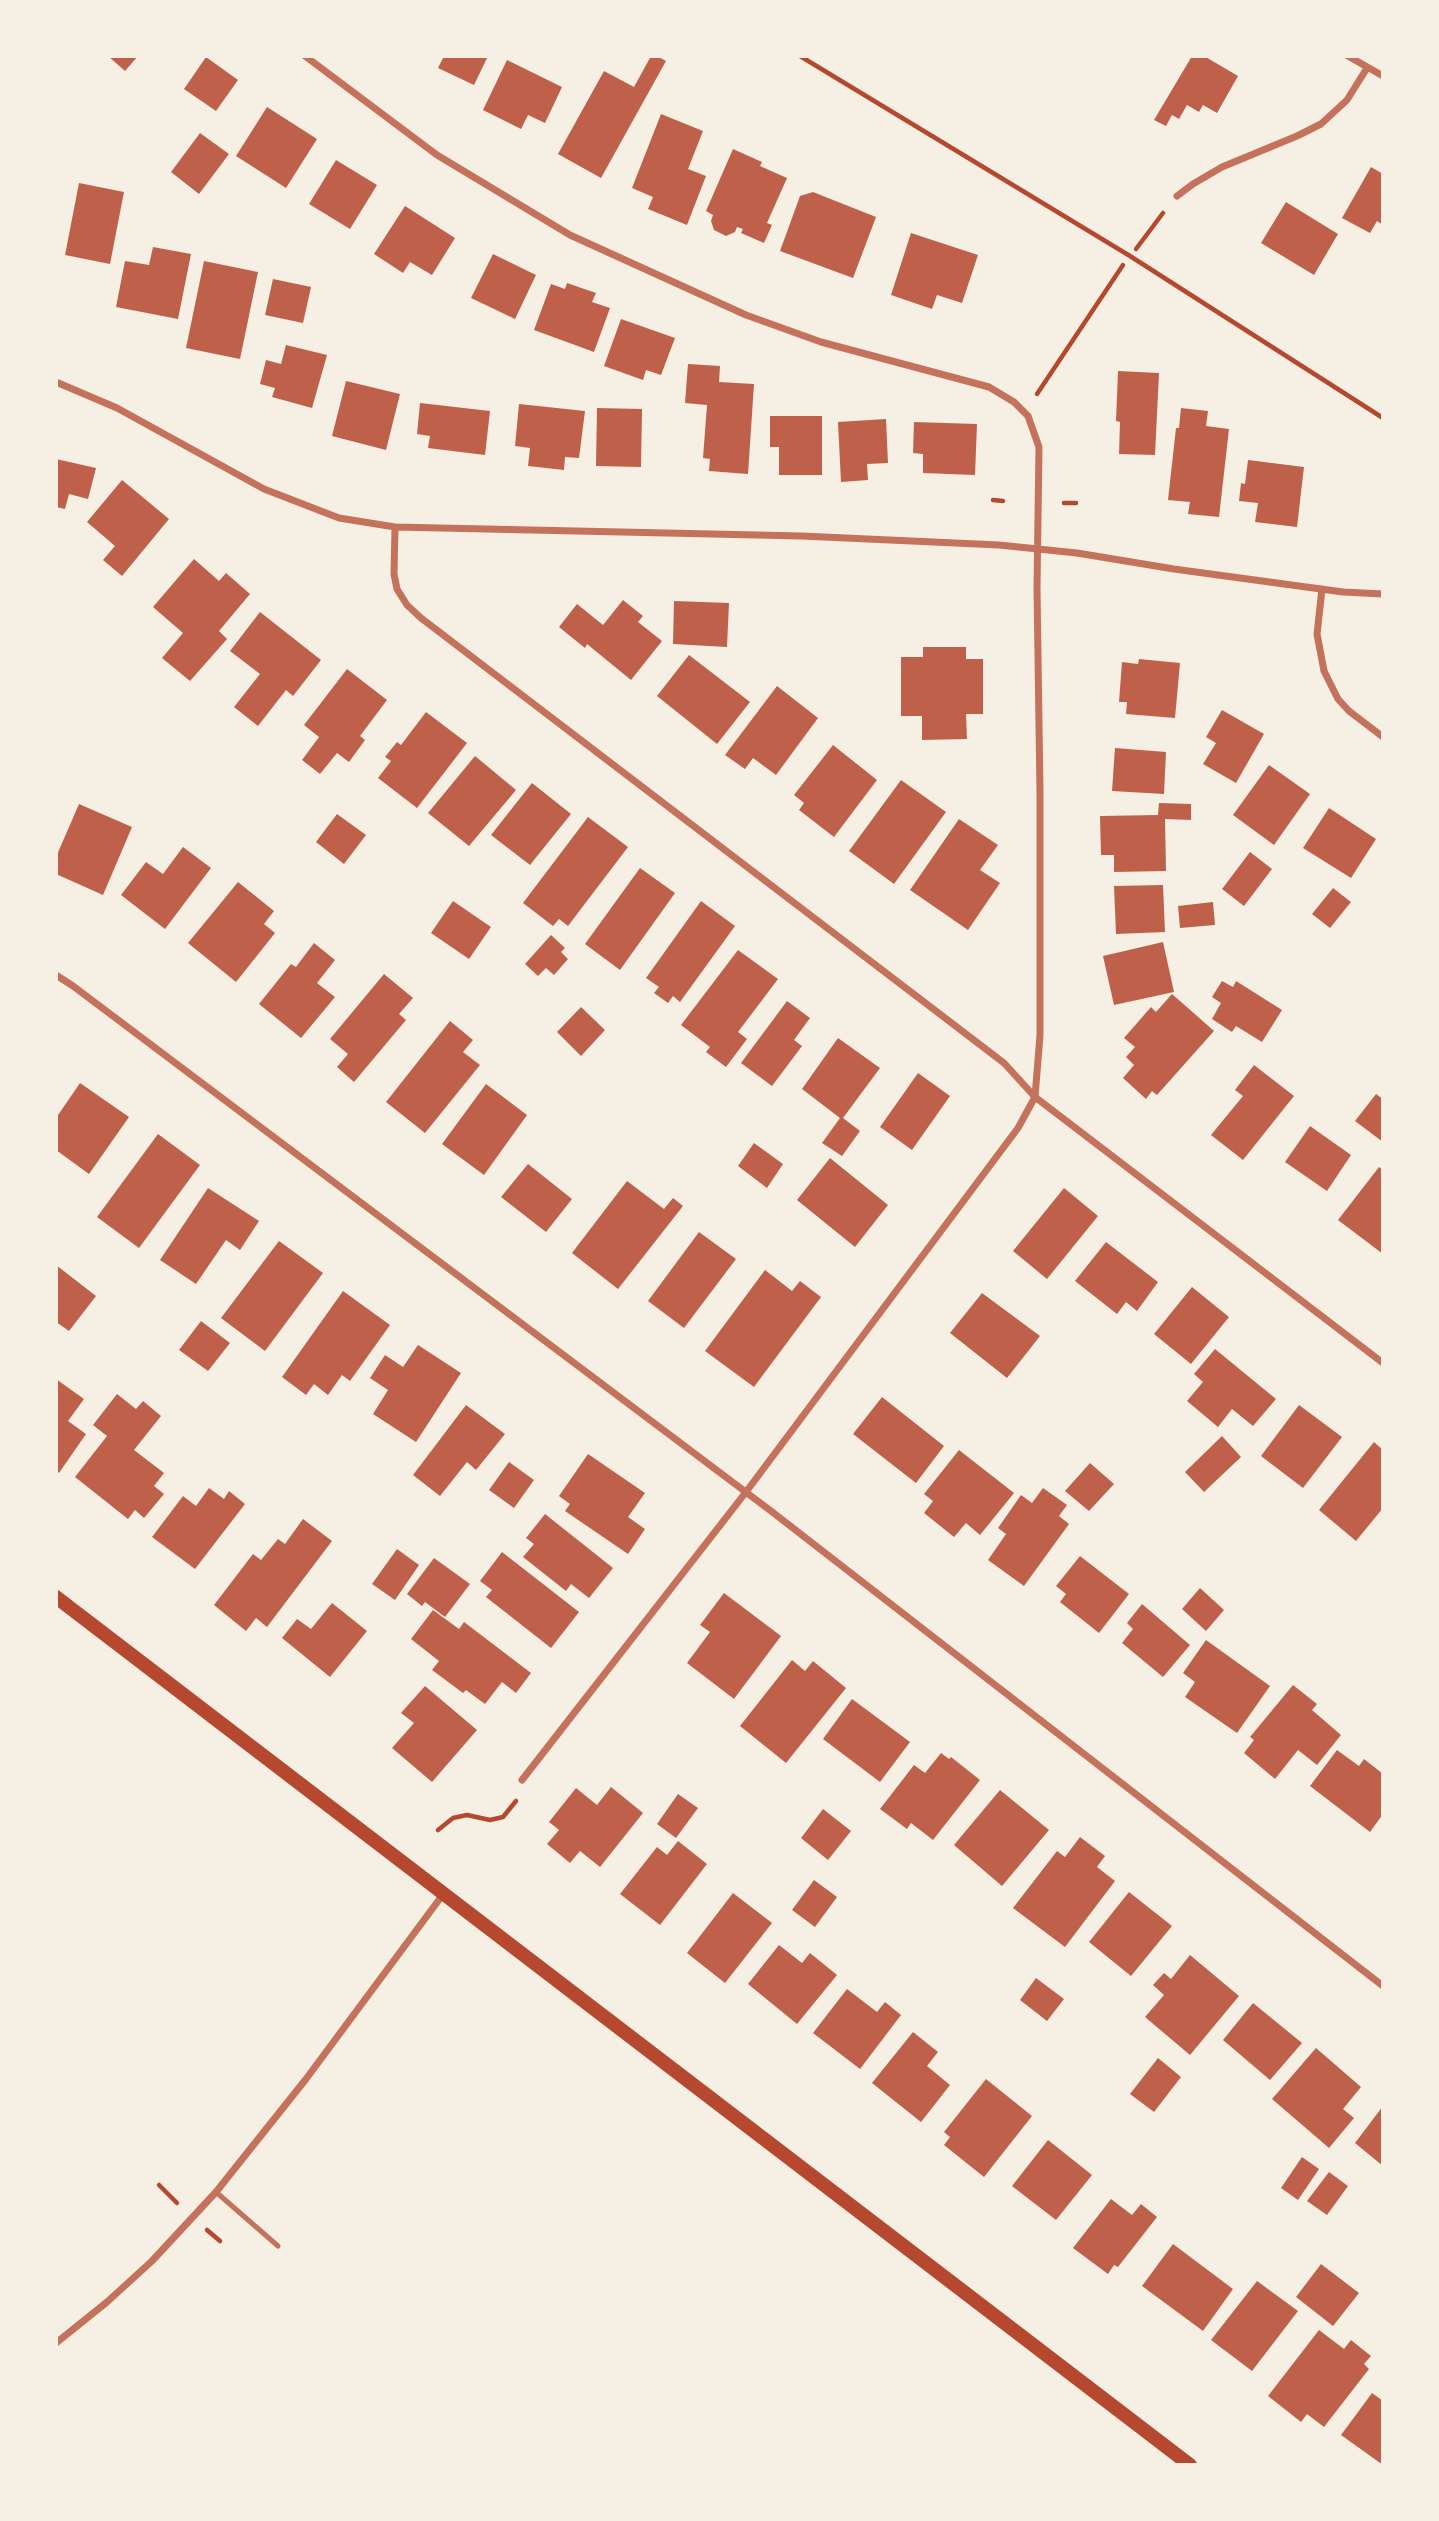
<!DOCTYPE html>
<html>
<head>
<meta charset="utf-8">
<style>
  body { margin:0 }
  #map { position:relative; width:1439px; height:2521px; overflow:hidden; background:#f6efe4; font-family:"Source Sans 3",sans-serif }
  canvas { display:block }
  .frame { position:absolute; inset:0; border:58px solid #f6efe4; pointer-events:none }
</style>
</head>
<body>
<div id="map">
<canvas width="1439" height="2521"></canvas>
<div class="frame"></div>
</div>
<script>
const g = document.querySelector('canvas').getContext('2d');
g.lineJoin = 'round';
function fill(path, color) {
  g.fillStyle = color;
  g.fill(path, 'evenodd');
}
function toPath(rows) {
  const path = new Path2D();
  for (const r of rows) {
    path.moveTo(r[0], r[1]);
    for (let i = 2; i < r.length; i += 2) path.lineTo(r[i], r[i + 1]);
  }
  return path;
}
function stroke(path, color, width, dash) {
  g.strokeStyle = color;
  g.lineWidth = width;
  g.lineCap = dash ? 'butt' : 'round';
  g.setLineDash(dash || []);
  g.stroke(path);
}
fill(toPath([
  [108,56,138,56,125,71],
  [444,56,488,56,474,85,438,68],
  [651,56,657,56,666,61,601,178,558,154,604,71,634,87],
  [1192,56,1204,56,1238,76,1217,113,1203,105,1199,112,1187,105,1179,119,1172,115,1166,126,1154,120],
  [206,57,238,80,216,111,184,89],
  [507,60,562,87,545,123,528,115,521,129,483,110],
  [267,107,317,139,286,188,236,156],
  [661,114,703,131,688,169,706,176,687,225,648,209,653,197,632,188],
  [200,133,229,154,199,194,171,172],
  [733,149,762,162,760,166,787,178,767,223,772,225,764,243,741,233,743,229,737,227,735,232,726,236,714,230,711,221,713,215,706,211],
  [336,160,377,185,350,229,309,204],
  [1371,167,1383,174,1383,225,1377,221,1370,233,1342,218],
  [79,183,124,192,110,264,65,255],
  [813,192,876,217,853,278,780,251,800,196],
  [1286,202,1338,234,1314,275,1261,243],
  [405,206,455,238,432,275,410,262,403,273,374,254],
  [911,233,978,255,962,303,937,295,932,309,891,295],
  [153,247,191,254,178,319,116,307,125,261,149,265],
  [493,254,536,275,515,319,471,298],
  [204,261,258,272,240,359,186,348],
  [273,279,311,287,303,323,265,315],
  [567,283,596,293,592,302,610,308,594,352,534,330,551,284,565,289],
  [621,319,675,338,661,375,646,370,643,380,604,366],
  [286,345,327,355,312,408,272,397,275,388,260,384,266,360,281,364],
  [688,364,720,366,719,382,754,384,748,474,709,471,710,459,703,458,707,405,685,403],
  [1118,371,1159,373,1155,455,1119,454,1120,422,1116,421],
  [346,381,400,394,386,450,332,436],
  [420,403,490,411,485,455,428,448,430,436,417,434],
  [519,404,585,411,579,458,565,457,564,470,528,466,530,448,515,446],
  [597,408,642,409,641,467,596,466],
  [1181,408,1208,411,1206,426,1229,429,1219,517,1188,514,1190,502,1168,500,1176,428,1179,428],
  [770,416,822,416,822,475,779,475,779,447,770,447],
  [886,419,888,463,867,464,868,480,841,482,838,422],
  [914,422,977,424,975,475,923,473,923,454,913,453],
  [56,459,96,468,88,499,69,494,65,509,56,507],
  [1248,460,1304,467,1297,527,1255,522,1258,503,1239,501,1241,483,1245,484],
  [122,480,169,519,122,576,103,560,115,546,87,522],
  [194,559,219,581,226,573,250,594,219,631,227,639,190,681,162,658,183,633,153,607],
  [623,600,643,616,638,622,662,641,631,680,587,644,585,648,559,627,577,604,603,625],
  [674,601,729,603,727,647,673,644],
  [260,612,321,660,293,696,286,690,258,726,234,707,260,674,230,651],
  [923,647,966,647,966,659,983,659,983,714,966,714,967,739,922,740,922,716,901,716,901,657,923,657],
  [689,655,750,702,717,744,657,696],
  [1139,659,1180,663,1175,718,1126,714,1127,702,1119,702,1122,662,1138,664],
  [347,669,387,700,360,736,365,740,349,762,337,753,320,774,302,760,319,737,304,725],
  [777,686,818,718,776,775,753,758,745,769,725,755],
  [1222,710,1264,734,1236,783,1203,764,1216,743,1206,737],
  [426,712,467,743,417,808,378,778,391,761,385,757,397,742,401,745],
  [833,745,877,780,834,837,799,810,804,803,794,795],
  [1115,748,1166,752,1164,794,1112,791],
  [475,756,516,790,469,846,428,813],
  [1269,765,1310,794,1274,845,1233,815],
  [901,780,946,812,894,884,849,851],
  [532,783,571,814,530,865,491,835],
  [1159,803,1191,804,1191,820,1165,819,1166,871,1114,872,1114,855,1101,855,1100,816,1158,815],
  [79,804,132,827,103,895,56,874,56,857],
  [1329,808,1376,839,1351,878,1303,848],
  [337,814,366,835,344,864,316,842],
  [588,817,628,847,568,926,559,919,553,926,523,903],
  [959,819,998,845,980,870,1000,883,968,930,910,890],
  [183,847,211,868,165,929,121,895,146,862,163,874],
  [1250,852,1272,869,1244,906,1222,889],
  [640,868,675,893,620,970,585,944],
  [238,882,274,911,264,924,275,933,236,982,188,943],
  [1163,885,1165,932,1116,934,1114,886],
  [1333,888,1351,902,1330,928,1312,914],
  [453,901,491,927,469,959,431,933],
  [701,901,735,926,680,1002,673,996,668,1003,654,993,659,987,646,978],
  [1213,902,1215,925,1180,928,1178,906],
  [551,935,565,948,561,952,568,959,554,975,546,968,538,976,525,964],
  [1163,942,1174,992,1114,1005,1103,956],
  [314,943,335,960,317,983,335,997,301,1038,259,1004,291,964,296,967],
  [738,950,778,979,738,1032,747,1039,726,1067,706,1052,710,1047,681,1025],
  [384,974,413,998,399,1014,406,1020,354,1082,337,1067,348,1054,330,1039],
  [1222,981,1233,987,1236,981,1282,1010,1262,1042,1236,1026,1232,1032,1212,1019,1221,1003,1212,997],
  [1172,994,1214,1031,1157,1095,1152,1091,1146,1099,1123,1078,1134,1065,1126,1057,1135,1047,1124,1038,1151,1007,1156,1012],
  [787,1001,810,1018,794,1040,802,1046,772,1086,741,1063],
  [581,1007,605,1030,581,1056,557,1032],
  [450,1021,473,1040,463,1052,480,1065,425,1133,386,1102],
  [838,1038,880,1068,843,1118,860,1131,842,1156,822,1143,840,1118,802,1089],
  [1254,1065,1294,1096,1243,1160,1211,1135,1243,1096,1235,1090],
  [918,1073,950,1096,912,1150,880,1127],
  [80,1083,129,1117,89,1174,56,1150,56,1118],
  [486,1084,527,1115,484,1175,442,1144],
  [1376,1094,1383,1099,1383,1142,1355,1121],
  [1310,1126,1351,1155,1327,1191,1285,1162],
  [158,1134,200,1165,139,1248,97,1217],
  [754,1143,783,1164,767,1188,738,1166],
  [830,1158,888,1205,855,1247,797,1200],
  [528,1164,572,1199,546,1232,501,1197],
  [1379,1167,1383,1170,1383,1254,1338,1220],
  [627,1181,664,1209,673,1198,683,1206,618,1289,572,1253],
  [208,1188,259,1221,240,1250,226,1240,196,1284,160,1260],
  [1064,1188,1098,1216,1047,1279,1013,1251],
  [699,1232,736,1259,684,1328,648,1301],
  [279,1241,323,1273,265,1351,221,1318],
  [1106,1242,1158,1282,1137,1311,1126,1302,1117,1314,1075,1281],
  [56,1265,96,1296,69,1331,56,1322],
  [765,1270,792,1291,800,1281,821,1297,754,1387,705,1351],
  [1192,1287,1229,1317,1191,1364,1154,1334],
  [343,1291,390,1325,350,1381,342,1375,328,1395,314,1384,306,1395,282,1377],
  [982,1293,1040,1336,1007,1378,950,1333],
  [201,1321,230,1343,208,1371,179,1350],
  [418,1345,461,1373,416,1442,373,1414,388,1390,370,1378,385,1355,403,1367],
  [1215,1349,1276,1399,1253,1426,1232,1409,1218,1427,1187,1401,1203,1382,1194,1374],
  [56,1379,84,1399,68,1421,86,1434,59,1473,56,1470],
  [117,1394,136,1409,143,1401,161,1416,134,1450,164,1473,154,1486,164,1494,144,1518,135,1510,128,1519,75,1477,107,1436,93,1425],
  [882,1397,944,1446,916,1483,853,1434],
  [466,1405,505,1434,476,1470,467,1462,440,1496,413,1475],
  [1299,1405,1342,1437,1303,1488,1261,1456],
  [1222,1436,1241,1457,1204,1492,1185,1472],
  [1374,1442,1383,1450,1383,1508,1356,1541,1319,1510],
  [959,1450,1014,1493,980,1535,966,1523,954,1537,924,1513,933,1501,924,1494],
  [588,1454,645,1493,628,1517,645,1529,628,1554,565,1511,570,1504,559,1496],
  [509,1462,534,1480,514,1508,489,1490],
  [1090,1463,1114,1484,1089,1511,1065,1491],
  [209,1488,224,1499,229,1491,245,1504,195,1569,152,1537,183,1496,196,1506],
  [1043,1488,1067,1505,1059,1516,1069,1524,1024,1586,988,1560,1006,1534,998,1528,1021,1495,1032,1503],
  [545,1514,613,1568,589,1598,571,1584,566,1591,523,1557,534,1544,526,1538],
  [303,1519,332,1541,267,1627,256,1618,246,1631,214,1605,253,1554,261,1560,278,1539,285,1544],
  [397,1549,419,1565,395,1600,372,1584],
  [502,1552,579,1612,551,1648,486,1597,492,1590,480,1581],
  [1080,1556,1129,1594,1099,1633,1060,1602,1066,1594,1056,1586],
  [434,1558,470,1584,445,1617,425,1602,422,1606,407,1594],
  [1200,1588,1224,1610,1206,1631,1182,1609],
  [724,1593,781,1636,734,1699,687,1663,710,1632,700,1625],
  [332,1603,367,1631,330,1677,282,1638,297,1619,311,1629],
  [1142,1604,1190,1645,1163,1677,1122,1643,1133,1629,1127,1623],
  [433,1610,459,1629,464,1622,531,1673,516,1693,502,1682,485,1704,466,1690,463,1693,432,1670,439,1661,411,1639],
  [1206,1640,1270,1686,1237,1733,1185,1697,1195,1682,1183,1673],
  [792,1660,805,1671,813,1661,846,1688,786,1763,740,1726],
  [1293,1685,1317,1704,1312,1710,1341,1735,1317,1765,1298,1750,1275,1779,1244,1753,1254,1740,1250,1737],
  [425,1686,477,1730,432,1782,392,1748,414,1723,401,1713],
  [852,1699,910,1742,880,1782,823,1739],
  [1337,1750,1359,1766,1364,1759,1383,1774,1383,1814,1370,1832,1310,1786],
  [941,1753,949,1759,951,1757,980,1780,933,1840,911,1823,907,1829,880,1809,914,1765,925,1773],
  [611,1787,643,1813,600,1867,580,1851,570,1863,547,1844,559,1830,549,1822,576,1788,597,1805],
  [1000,1790,1049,1830,1002,1886,954,1845],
  [678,1794,698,1808,676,1838,657,1824],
  [823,1809,851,1831,828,1860,801,1838],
  [1080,1837,1105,1856,1097,1867,1115,1881,1065,1947,1013,1908,1057,1851,1065,1857],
  [678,1841,707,1864,660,1925,620,1894,657,1847,667,1855],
  [814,1880,837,1897,815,1927,792,1910],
  [1129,1892,1172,1926,1131,1976,1089,1942],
  [733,1893,772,1923,725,1983,687,1953],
  [779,1945,802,1963,810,1953,837,1975,797,2024,748,1984],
  [1190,1955,1239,1996,1190,2055,1145,2017,1164,1995,1153,1985,1164,1973,1171,1979],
  [1036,1978,1064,1999,1047,2021,1020,2000],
  [847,1989,877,2012,885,2002,901,2015,860,2069,813,2033],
  [1253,2003,1302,2043,1270,2080,1223,2040],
  [913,2032,938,2052,927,2066,950,2085,921,2122,872,2083],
  [1316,2048,1361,2087,1343,2109,1354,2118,1329,2148,1272,2099],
  [1158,2058,1181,2077,1154,2112,1130,2094],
  [986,2079,1032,2116,984,2177,944,2145,950,2137,944,2132],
  [1383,2106,1383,2166,1355,2143],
  [1048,2140,1092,2175,1056,2220,1012,2186],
  [1302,2157,1319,2169,1298,2200,1281,2188],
  [1329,2172,1348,2186,1327,2215,1307,2201],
  [1111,2199,1132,2215,1141,2204,1157,2217,1118,2267,1114,2265,1108,2274,1073,2248],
  [1173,2244,1233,2289,1203,2331,1142,2286],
  [1321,2264,1359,2293,1333,2326,1296,2297],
  [1257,2281,1298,2311,1252,2371,1211,2340],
  [1319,2330,1344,2349,1351,2340,1371,2356,1364,2364,1369,2369,1324,2427,1307,2414,1301,2422,1268,2396],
  [1372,2393,1383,2401,1383,2465,1341,2435]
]), '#bf614a');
stroke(toPath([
  [800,56,1130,256,1383,418],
  [1136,249,1163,213],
  [1037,394,1123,265],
  [993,500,1003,501],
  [1064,503,1076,503],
  [438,1830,453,1818,467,1815,490,1820,503,1817,516,1801],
  [159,2185,177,2203],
  [207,2230,220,2241]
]), '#b5482f', 4.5);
stroke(toPath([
  [216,2192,278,2246]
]), '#c5725c', 5);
stroke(toPath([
  [305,56,437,155,570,235,746,315,821,342,989,387,1014,402,1028,416,1039,447,1037,588,1040,793,1040,1035,1035,1097,1018,1128,746,1492,522,1780],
  [1348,56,1383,76],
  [1177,196,1193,184,1222,167,1297,136,1321,124,1347,100,1367,68],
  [56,382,117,408,264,489,339,518,395,527,802,536,999,545,1077,553,1174,569,1343,592,1383,594],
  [395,527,394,574,397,589,407,605,421,618,1004,1063,1035,1097,1383,1363],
  [1322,589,1317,634,1324,671,1338,699,1349,711,1383,737],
  [56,975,73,986,771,1511,1383,1986],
  [56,2343,107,2302,152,2261,216,2192,306,2079,444,1893]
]), '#c5725c', 7);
stroke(toPath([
  [56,1597,1190,2465]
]), '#b5482f', 14);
</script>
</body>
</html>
